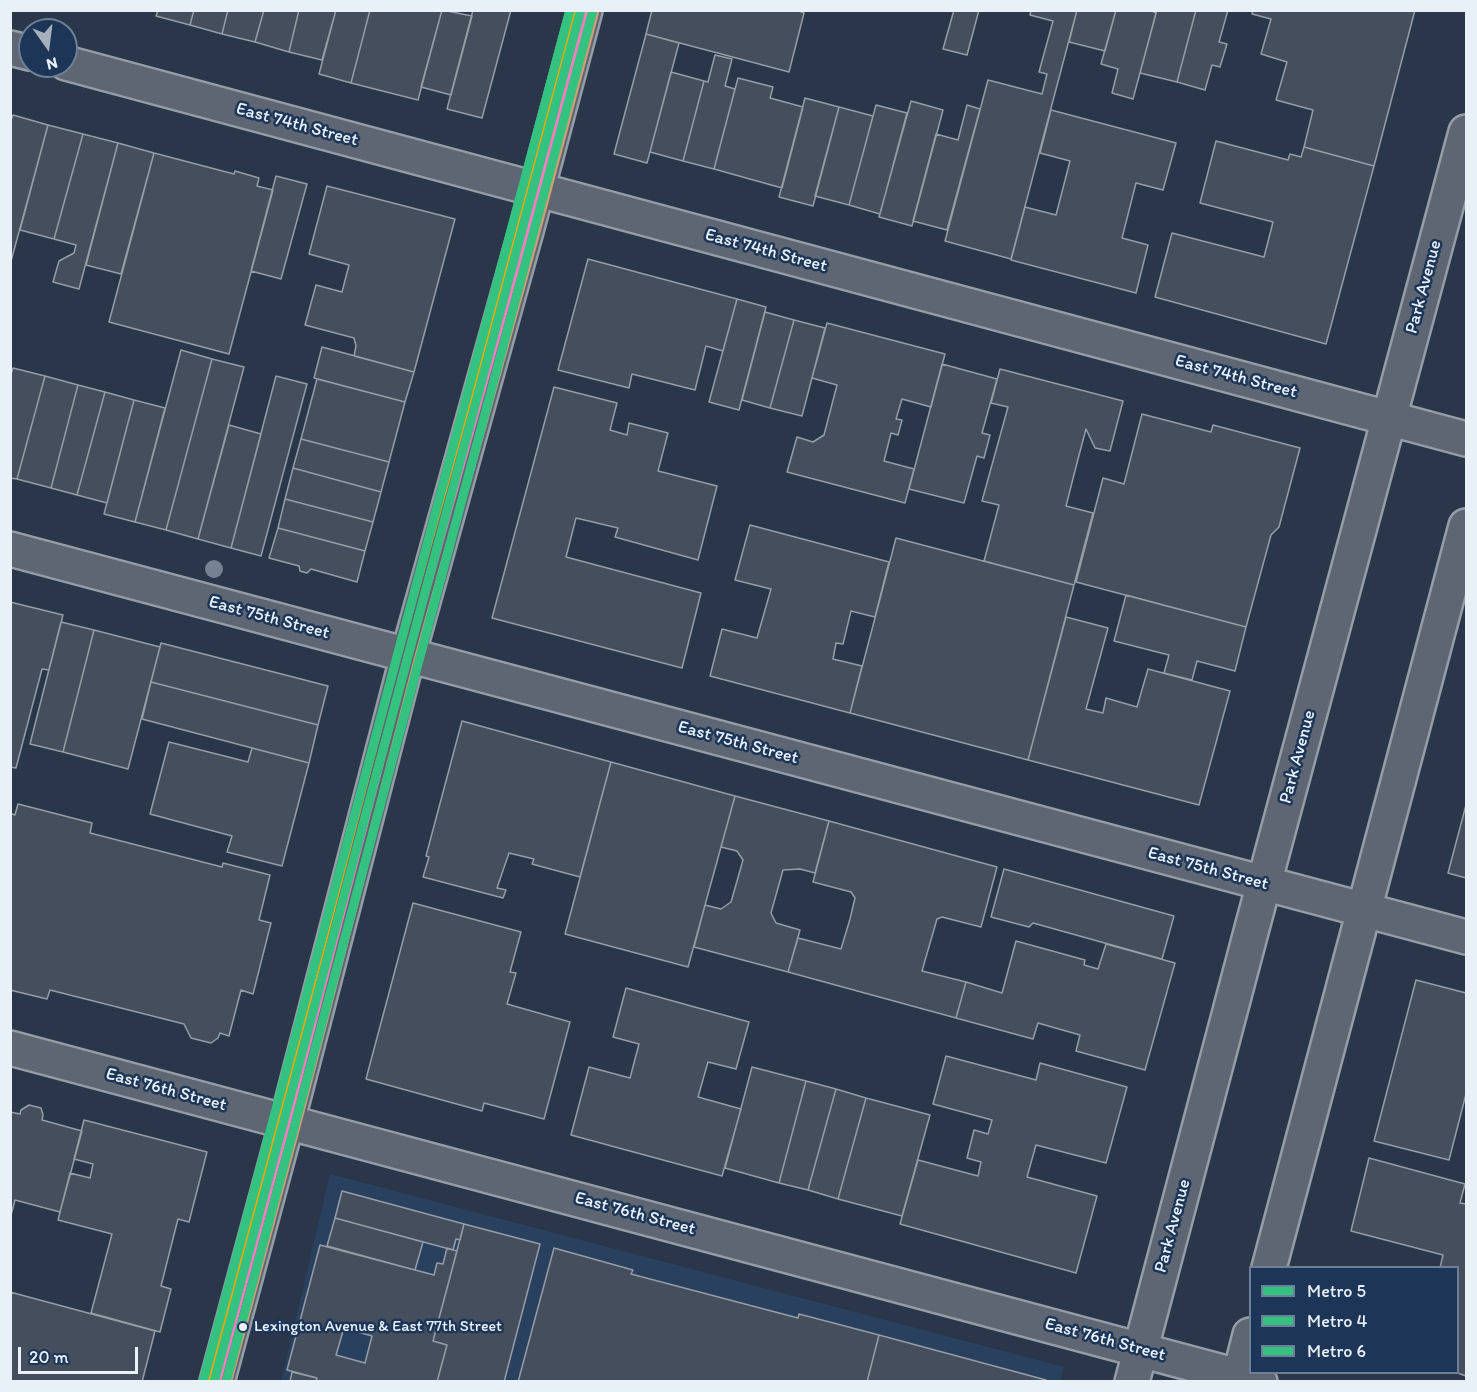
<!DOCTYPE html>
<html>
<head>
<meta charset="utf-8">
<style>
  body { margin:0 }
  #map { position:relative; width:1477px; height:1392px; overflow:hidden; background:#2a374a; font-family:Itim,sans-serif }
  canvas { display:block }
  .frame { position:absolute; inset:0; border:12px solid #e8f1f8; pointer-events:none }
  .legend { position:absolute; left:1249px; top:1266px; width:210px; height:108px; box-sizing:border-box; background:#1d3557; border:2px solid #6e8097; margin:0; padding:8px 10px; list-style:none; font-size:18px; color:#e8f1f8 }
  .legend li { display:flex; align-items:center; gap:12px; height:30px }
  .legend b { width:30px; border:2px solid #6e8097 }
  .north { position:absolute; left:18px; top:18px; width:60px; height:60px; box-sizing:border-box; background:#1d3557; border:2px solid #6e8097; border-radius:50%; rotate:166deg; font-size:16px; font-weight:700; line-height:24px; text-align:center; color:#e8f1f8 }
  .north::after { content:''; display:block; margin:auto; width:21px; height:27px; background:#a6b0bb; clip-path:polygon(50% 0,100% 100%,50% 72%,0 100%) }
  .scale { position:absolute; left:18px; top:1347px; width:120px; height:27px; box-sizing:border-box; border:3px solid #e8f1f8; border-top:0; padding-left:8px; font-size:18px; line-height:21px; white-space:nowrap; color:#e8f1f8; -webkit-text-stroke:4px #1d3557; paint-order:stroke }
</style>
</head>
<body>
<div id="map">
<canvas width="1477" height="1392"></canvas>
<div class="frame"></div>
<ul class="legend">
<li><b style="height:8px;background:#33c280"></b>Metro 5</li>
<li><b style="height:8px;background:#33c280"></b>Metro 4</li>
<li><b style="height:8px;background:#33c280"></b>Metro 6</li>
</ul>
<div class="north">N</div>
<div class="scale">20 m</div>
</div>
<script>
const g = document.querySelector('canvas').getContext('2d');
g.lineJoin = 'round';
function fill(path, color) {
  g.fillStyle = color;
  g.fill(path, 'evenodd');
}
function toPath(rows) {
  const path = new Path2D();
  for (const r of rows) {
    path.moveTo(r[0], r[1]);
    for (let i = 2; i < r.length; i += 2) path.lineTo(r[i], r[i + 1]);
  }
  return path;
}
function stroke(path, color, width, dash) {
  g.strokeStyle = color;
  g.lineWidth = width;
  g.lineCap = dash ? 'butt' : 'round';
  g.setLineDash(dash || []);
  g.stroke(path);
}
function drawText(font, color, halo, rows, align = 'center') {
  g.font = font + ' Itim,sans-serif';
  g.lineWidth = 5;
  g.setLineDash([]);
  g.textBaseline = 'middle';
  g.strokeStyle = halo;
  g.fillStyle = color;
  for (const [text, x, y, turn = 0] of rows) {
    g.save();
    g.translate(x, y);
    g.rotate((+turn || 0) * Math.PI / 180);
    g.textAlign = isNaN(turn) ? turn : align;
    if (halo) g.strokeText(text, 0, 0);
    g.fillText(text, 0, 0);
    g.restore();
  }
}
fill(toPath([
  [330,1174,1064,1367,1060,1382,281,1382]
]), '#2a405f');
const building = toPath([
  [158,10,194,10,190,25,156,16,158,10],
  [194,10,228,10,222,34,190,25,194,10],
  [228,10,264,10,255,42,222,34,228,10],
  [264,10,299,10,289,52,255,42,264,10],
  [299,10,336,10,322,60,289,52,299,10],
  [336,10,370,10,351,83,319,74,336,10],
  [370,10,442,10,418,100,351,83,370,10],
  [442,10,472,16,451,95,421,87,442,10],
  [473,10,511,10,482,118,447,109,473,10],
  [652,10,797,10,804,13,789,72,646,34,652,10],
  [954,10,979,10,967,55,943,49,954,10],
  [1031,10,1077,10,1011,259,945,241,988,80,1042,94,1047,74,1039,72,1053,21,1030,15,1031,10],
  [1077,10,1116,10,1105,51,1069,42,1077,10],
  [1116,10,1150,10,1156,13,1133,99,1112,93,1118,69,1101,64,1116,10],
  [1157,10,1196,10,1177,82,1140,73,1157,10],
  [1196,10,1228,10,1219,42,1227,44,1220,67,1212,65,1205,90,1177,82,1196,10],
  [1253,10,1415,10,1374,166,1304,147,1313,110,1276,100,1287,62,1261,54,1271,19,1252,14,1253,10],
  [646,34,679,43,647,163,614,154,646,34],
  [715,55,732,59,725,86,735,89,714,169,683,161,704,81,708,82,715,55],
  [671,72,704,81,683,161,650,152,671,72],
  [738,78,773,87,770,98,803,107,782,188,714,169,738,78],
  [805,98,839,107,813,206,779,197,805,98],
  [911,101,943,110,912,226,879,217,911,101],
  [876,105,907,113,880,214,849,205,876,105],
  [967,105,980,109,947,230,913,221,936,134,958,140,967,105],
  [839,107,873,116,849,205,815,196,839,107],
  [1051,110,1176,143,1163,190,1136,183,1122,238,1148,245,1136,293,1011,260,1025,207,1056,215,1070,161,1040,153,1051,110],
  [13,115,48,125,10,265,10,123,13,115],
  [48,125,83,134,54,239,20,230,48,125],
  [83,134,118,143,79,289,53,282,59,261,74,253,76,245,54,239,83,134],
  [1216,141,1288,160,1290,154,1301,157,1304,147,1374,166,1326,344,1155,297,1172,233,1264,257,1273,222,1200,203,1216,141],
  [118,143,154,153,121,274,86,265,118,143],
  [154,153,234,174,235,171,259,178,257,186,273,190,229,354,109,322,154,153],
  [276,176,307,184,281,279,251,271,276,176],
  [327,186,455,219,414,372,354,356,356,346,354,338,305,325,316,285,342,292,349,265,309,254,327,186],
  [588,259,737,299,723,351,706,346,695,390,632,374,629,388,558,370,588,259],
  [737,299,766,307,739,410,709,402,737,299],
  [765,312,794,320,770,408,742,400,765,312],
  [794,320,825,328,802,416,770,408,794,320],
  [827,323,945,354,931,407,902,399,896,419,902,420,898,435,891,433,884,461,914,469,905,503,787,472,797,437,813,442,824,435,837,385,812,378,827,323],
  [322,347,414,372,405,402,314,378,322,347],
  [181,350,212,359,166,530,135,522,181,350],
  [212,359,244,367,198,539,166,530,212,359],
  [942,364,997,379,982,433,990,435,984,458,977,456,964,503,909,489,942,364],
  [13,368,45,376,17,479,10,478,10,377,13,368],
  [1000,369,1123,401,1110,451,1095,448,1086,429,1078,459,1066,506,1093,513,1074,585,984,561,999,505,982,501,1008,407,991,403,1000,369],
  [45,376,78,385,51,488,17,479,45,376],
  [276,376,307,384,261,556,231,548,276,376],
  [317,379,405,402,389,462,301,439,317,379],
  [78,385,105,392,77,495,51,488,78,385],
  [554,387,617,403,610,430,627,435,629,423,668,433,658,471,717,486,698,560,615,537,618,528,576,518,566,557,701,593,682,668,492,618,554,387],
  [105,392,134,400,107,503,77,495,105,392],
  [134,400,165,408,135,522,104,514,134,400],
  [1142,414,1211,432,1213,425,1300,448,1279,527,1271,535,1246,627,1076,582,1103,478,1124,484,1142,414],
  [229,425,261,434,231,548,198,539,229,425],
  [301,439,389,462,381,492,293,468,301,439],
  [293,468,381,492,373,522,285,499,293,468],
  [285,499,373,522,365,551,278,528,285,499],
  [750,525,889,562,875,617,851,611,843,644,836,643,833,659,862,666,850,713,710,676,722,629,757,638,771,589,735,580,750,525],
  [278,528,365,551,357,582,311,569,307,573,300,571,299,566,269,558,278,528],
  [896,538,1074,585,1028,760,850,713,896,538],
  [1126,595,1246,627,1235,671,1197,661,1192,680,1164,673,1169,655,1114,641,1126,595],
  [10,602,63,615,49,670,42,669,16,768,10,767,10,602],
  [1066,617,1108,628,1086,709,1103,713,1106,698,1137,707,1148,669,1230,691,1199,805,1028,760,1066,617],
  [61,622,94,630,63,752,30,744,61,622],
  [94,630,160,647,128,769,63,752,94,630],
  [161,643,328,686,318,725,151,682,161,643],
  [151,682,318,725,309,763,142,719,151,682],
  [462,721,611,762,580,877,532,864,534,859,509,853,497,888,506,890,503,898,423,877,429,857,426,856,462,721],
  [169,742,248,762,252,748,309,763,282,866,227,852,232,836,150,814,169,742],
  [611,762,735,796,688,967,565,934,611,762],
  [735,796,829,821,815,873,800,869,783,870,771,913,776,923,800,930,788,972,694,947,705,905,721,909,731,902,743,860,737,851,721,847,735,796],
  [18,804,92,823,90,833,222,867,223,863,270,875,259,920,271,923,253,994,241,990,229,1036,220,1033,218,1038,211,1043,191,1038,184,1024,50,990,47,999,10,990,10,813,15,815,18,804],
  [1466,805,1466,878,1448,873,1466,805],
  [829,821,997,867,981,927,942,917,937,919,922,971,966,982,956,1018,788,972,798,938,841,949,850,919,855,898,851,892,813,882,829,821],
  [1004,869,1174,916,1162,959,1033,923,1029,927,991,917,1004,869],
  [413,903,521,932,510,972,516,973,507,1004,570,1022,544,1119,484,1103,482,1111,366,1079,413,903],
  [1016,941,1085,960,1084,965,1098,969,1106,944,1175,963,1145,1070,1076,1051,1080,1035,1038,1023,1033,1039,956,1018,966,982,1002,993,1016,941],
  [1416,980,1466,993,1466,1094,1449,1160,1374,1141,1416,980],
  [626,988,749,1022,736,1069,708,1062,698,1097,741,1109,722,1176,571,1135,589,1067,630,1078,639,1044,613,1037,626,988],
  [946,1056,1036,1080,1040,1063,1127,1087,1106,1163,1036,1145,1027,1177,1097,1196,1076,1273,900,1224,918,1160,978,1176,981,1162,967,1158,974,1130,988,1134,992,1120,933,1104,946,1056],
  [752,1067,806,1081,779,1183,725,1168,752,1067],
  [806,1081,836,1089,808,1190,779,1183,806,1081],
  [836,1089,866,1098,838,1199,808,1190,836,1089],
  [866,1098,930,1115,902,1216,838,1199,866,1098],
  [29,1105,41,1108,43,1115,42,1120,82,1131,60,1212,15,1200,10,1219,10,1112,20,1114,21,1110,29,1105],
  [84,1120,207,1152,189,1222,178,1219,161,1286,171,1289,160,1332,91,1313,112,1234,58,1220,70,1173,90,1178,93,1164,74,1159,84,1120],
  [1369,1158,1465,1184,1460,1203,1466,1204,1466,1376,1455,1372,1458,1372,1458,1268,1440,1268,1443,1255,1351,1231,1369,1158],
  [342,1191,464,1224,460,1240,456,1239,453,1250,335,1218,342,1191],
  [335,1218,423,1242,415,1270,327,1246,335,1218],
  [464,1224,540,1244,504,1382,437,1382,447,1345,433,1341,464,1224],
  [320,1245,434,1275,437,1263,443,1264,447,1248,457,1251,433,1341,447,1345,437,1382,316,1382,317,1378,287,1370,320,1245],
  [344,1328,372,1336,365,1363,336,1355,344,1328],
  [554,1248,633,1270,631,1274,798,1318,799,1314,879,1335,867,1382,518,1382,554,1248],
  [10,1292,155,1331,142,1382,10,1382,10,1292],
  [879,1335,1046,1380,1046,1382,867,1382,879,1335],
  [292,1372,317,1378,316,1382,290,1382,292,1372]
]);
fill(building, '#444e5c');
stroke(building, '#959da7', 1.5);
const street = toPath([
  [10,48,30,53],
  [66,63,1466,439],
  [10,549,1466,937],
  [10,1048,1260,1382]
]);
const secondary = toPath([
  [217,1382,287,1122,408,655,526,231,585,10]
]);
const primary = toPath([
  [1269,1268,1466,526],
  [1132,1382,1252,928,1466,132],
  [1238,1382,1250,1335]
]);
stroke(street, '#959da7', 38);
stroke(secondary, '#959da7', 38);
stroke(primary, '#959da7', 38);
stroke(street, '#5d6672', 33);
stroke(secondary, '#5d6672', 33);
stroke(primary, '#5d6672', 33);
stroke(toPath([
  [217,1382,287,1122,408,655,526,231,585,10]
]), '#fe7ac1', 8);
stroke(toPath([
  [228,1382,297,1125,418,658,536,234,595,13]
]), '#d39c74', 8);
stroke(toPath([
  [207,1379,277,1119,398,652,516,228,574,10]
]), '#f7a600', 8);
stroke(toPath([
  [226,1382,593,10]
]), '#33c280', 9);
stroke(toPath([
  [214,1382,580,13]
]), '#33c280', 9);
stroke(toPath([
  [203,1382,570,10]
]), '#33c280', 9);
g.fillStyle = '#758293';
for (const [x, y] of [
  [214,569]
]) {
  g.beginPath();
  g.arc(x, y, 9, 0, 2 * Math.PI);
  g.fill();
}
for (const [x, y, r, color] of [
  [243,1327,5,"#e8f1f8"]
]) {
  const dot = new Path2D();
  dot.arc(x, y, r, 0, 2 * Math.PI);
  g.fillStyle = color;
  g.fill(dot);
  stroke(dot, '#1d3557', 2);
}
drawText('16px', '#e8f1f8', '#1d3557', [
  ["Lexington Avenue & East 77th Street",254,1327]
], 'left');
drawText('18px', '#e8f1f8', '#1d3557', [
  ["East 74th Street",297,125,15],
  ["East 74th Street",766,251,15],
  ["Park Avenue",1424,287,-75],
  ["East 74th Street",1236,377,15],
  ["East 75th Street",269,618,15],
  ["East 75th Street",738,743,15],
  ["Park Avenue",1298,757,-75],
  ["East 75th Street",1208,869,15],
  ["East 76th Street",166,1090,15],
  ["East 76th Street",635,1214,15],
  ["Park Avenue",1173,1226,-75],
  ["East 76th Street",1105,1340,15]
]);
</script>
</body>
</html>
